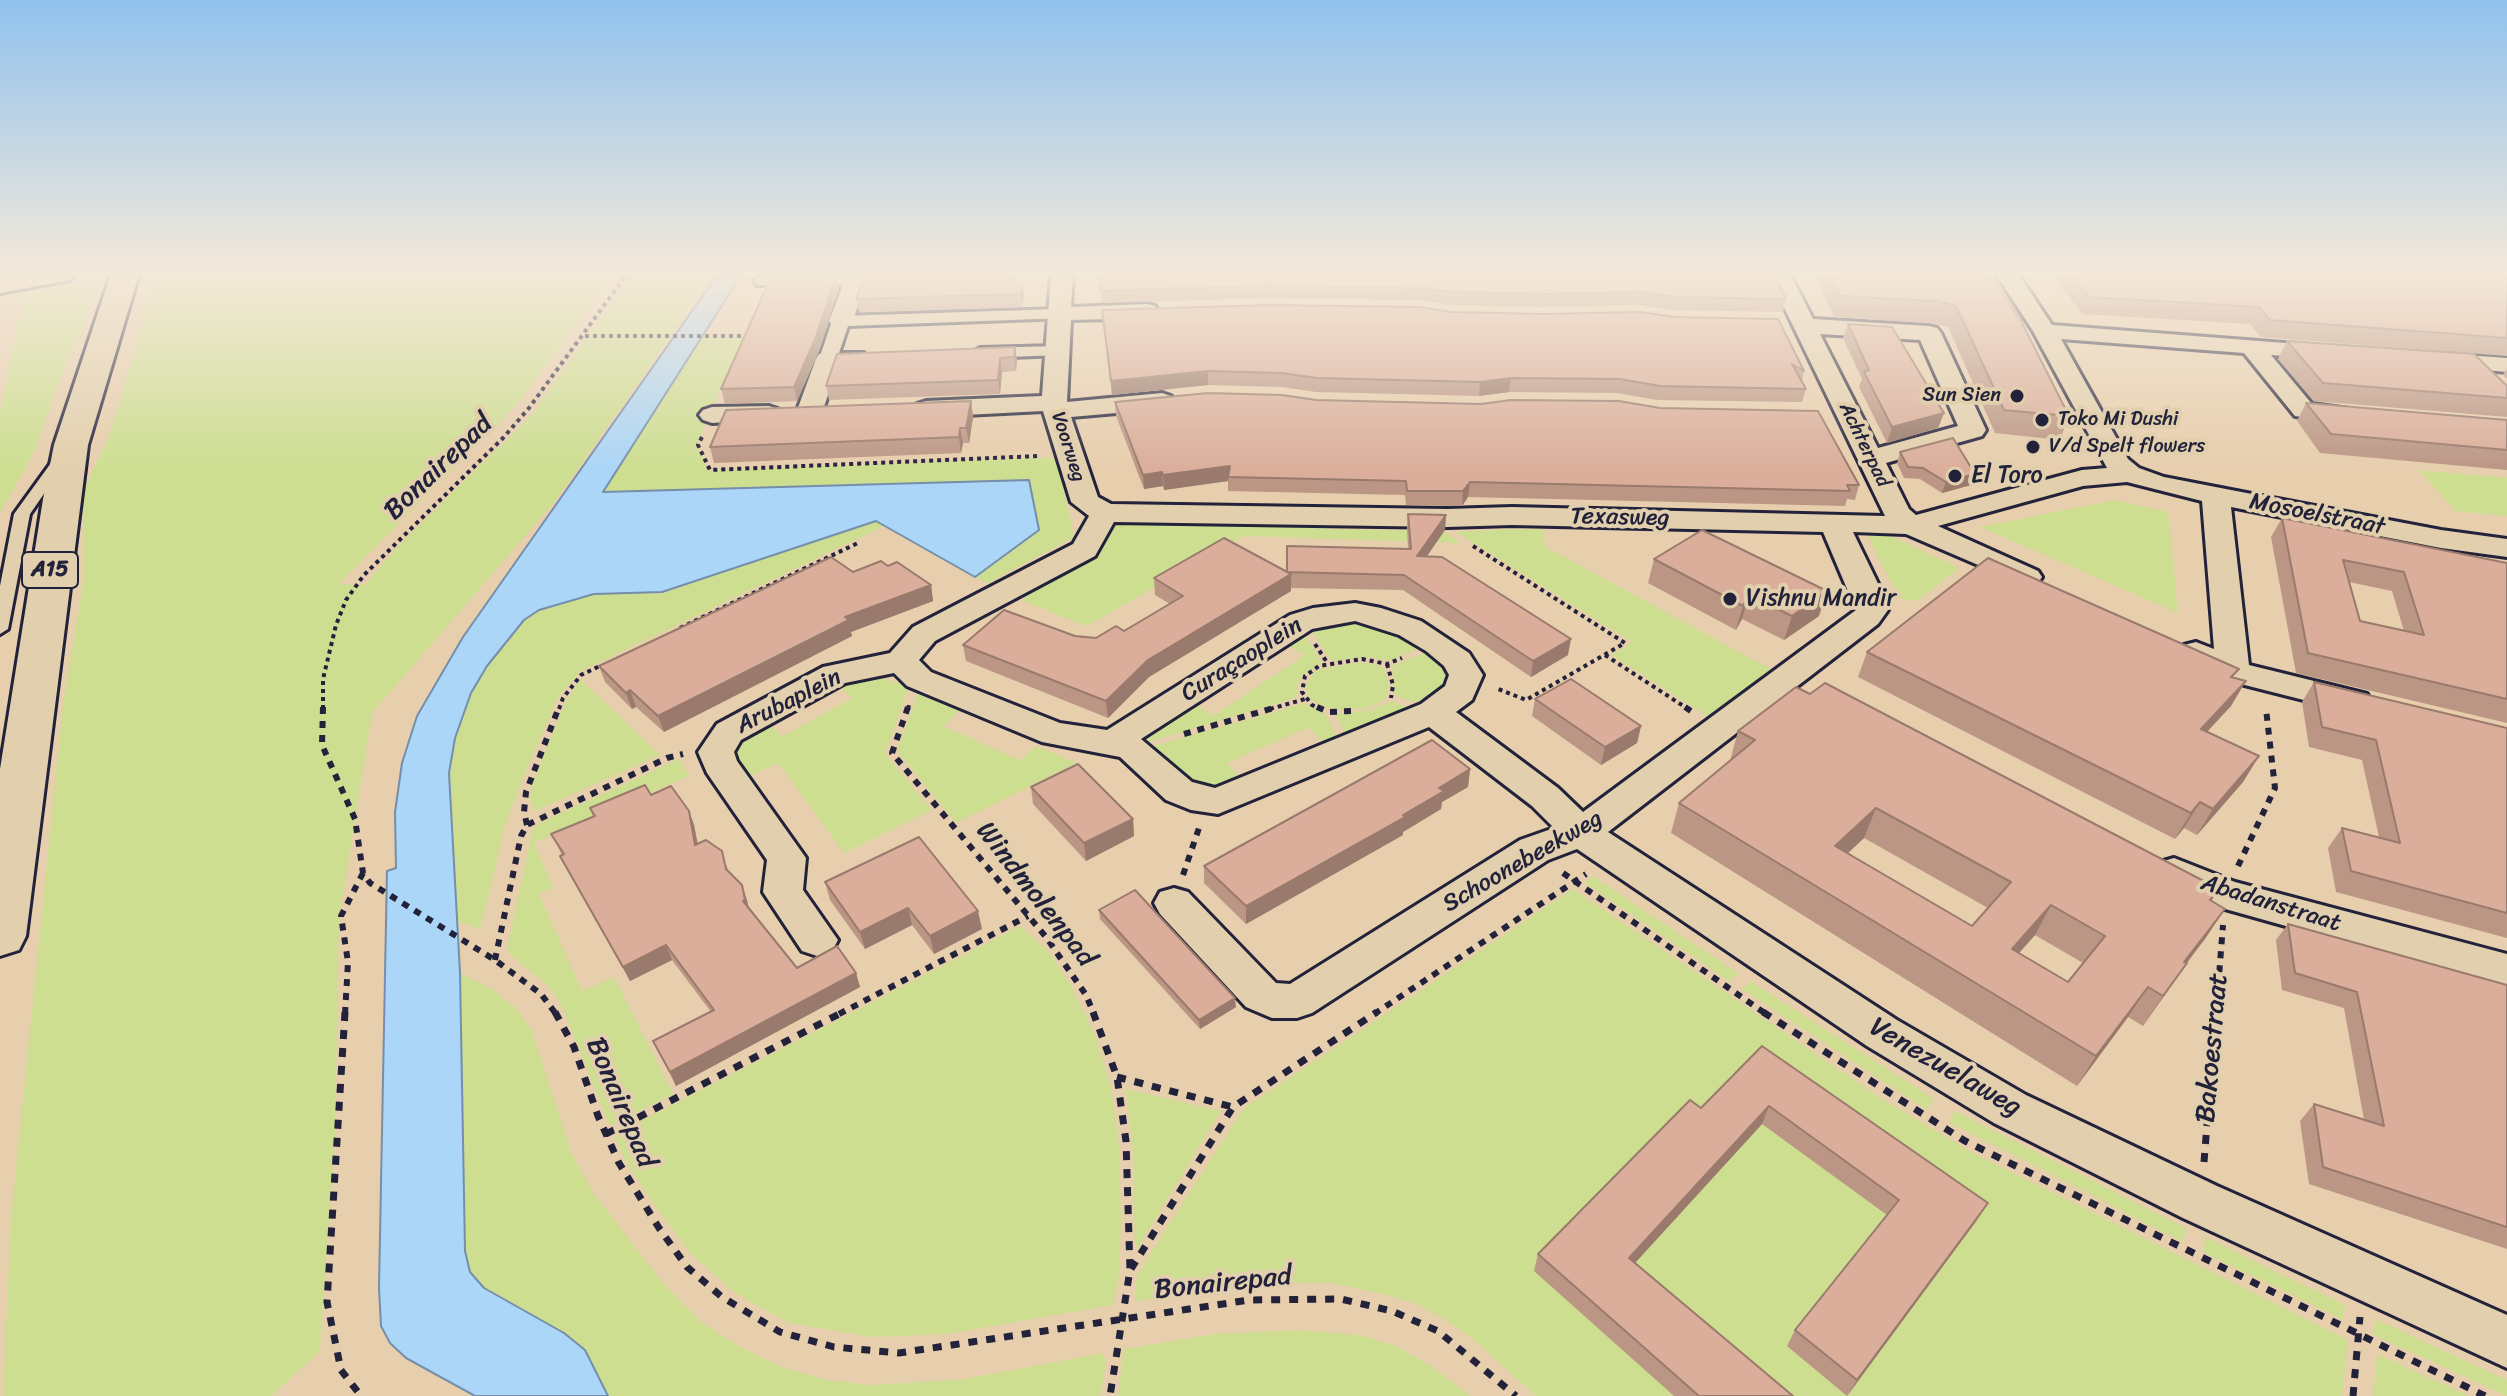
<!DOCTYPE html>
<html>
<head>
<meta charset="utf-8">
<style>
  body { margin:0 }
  canvas { display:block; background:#e7cead }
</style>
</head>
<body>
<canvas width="2507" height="1396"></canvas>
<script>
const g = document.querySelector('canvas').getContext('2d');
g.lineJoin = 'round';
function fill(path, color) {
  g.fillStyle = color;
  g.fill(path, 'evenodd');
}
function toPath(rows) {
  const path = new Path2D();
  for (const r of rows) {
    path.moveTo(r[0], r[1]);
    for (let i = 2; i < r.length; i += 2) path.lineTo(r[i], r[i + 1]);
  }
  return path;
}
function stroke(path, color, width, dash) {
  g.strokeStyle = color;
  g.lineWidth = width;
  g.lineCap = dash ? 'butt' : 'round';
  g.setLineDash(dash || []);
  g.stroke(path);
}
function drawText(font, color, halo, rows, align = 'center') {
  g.font = font + ' Sriracha,sans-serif';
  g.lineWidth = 8;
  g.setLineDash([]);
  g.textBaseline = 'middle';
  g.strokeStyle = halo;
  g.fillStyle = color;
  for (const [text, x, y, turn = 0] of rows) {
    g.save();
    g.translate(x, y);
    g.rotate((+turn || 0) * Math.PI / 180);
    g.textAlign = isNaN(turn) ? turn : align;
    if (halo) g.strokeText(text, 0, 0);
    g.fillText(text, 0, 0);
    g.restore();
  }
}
fill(toPath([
  [157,274,613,274,523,396,499,424,338,584,365,585,400,544,528,419,633,274,714,274,556,500,372,713,339,920,335,1133,320,1351,271,1396,3,1396,11,1217,63,705,84,578,84,490,111,431],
  [102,280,58,384,35,450,0,513,0,414,23,294],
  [701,336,744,337,696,445,708,471,1061,457,1068,480,1062,481,1074,537,988,583,975,577,1039,530,602,492],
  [2419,470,2507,478,2507,516,2455,511],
  [2115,500,2168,512,2178,613,1980,527],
  [1232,520,1237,526,1446,532,1460,543,1244,536,1087,626,1022,601,1026,596,1093,560,1107,540,1114,521],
  [876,521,884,526,579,672,557,699,527,768,505,825,480,930,458,921,449,773,455,738,471,693,487,666,530,614,585,596],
  [1510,529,1542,529,1546,547,1774,671,1709,717,1611,655,1632,642,1456,532],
  [1868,536,1891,536,1959,568,1917,601,1899,598],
  [1356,620,1390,628,1421,648,1388,661,1369,657,1331,661,1309,626],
  [1303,631,1322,663,1302,676,1297,684,1298,697,1142,744,1136,739,1192,702,1213,716,1305,655,1284,643],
  [1427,652,1449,670,1449,686,1421,704,1395,696,1392,666],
  [1360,662,1378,665,1385,670,1389,687,1385,700,1366,708,1340,710,1319,706,1308,697,1305,685,1316,670],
  [874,676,909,686,885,754,932,810,844,853,778,763,745,778,734,754,738,743,747,732,766,722,783,736,852,698,837,685],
  [580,679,660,755,535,811,530,800,531,787,566,701],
  [919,690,962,708,943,726,1020,760,1036,746,1077,763,956,823,897,751],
  [1393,701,1410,709,1346,736,1335,714,1371,710],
  [1305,703,1326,715,1338,740,1327,745,1308,728,1227,763,1244,782,1215,790,1193,787,1146,748],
  [679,759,689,776,534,843,553,888,539,894,582,991,614,977,673,1094,610,1126,563,1009,549,986,511,956,507,949,533,829,539,823],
  [1593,876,1738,973,1729,981,1585,883],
  [1573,889,1882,1099,1973,1153,2348,1340,2342,1396,1536,1396,1474,1340,1444,1319,1418,1305,1390,1296,1333,1283,1284,1283,1135,1301,1137,1275,1243,1109],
  [1020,926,1049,952,1072,988,1095,1036,1111,1087,1119,1144,1121,1222,1119,1274,1113,1305,948,1334,873,1337,789,1323,735,1293,692,1255,653,1203,624,1158,614,1135],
  [460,973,492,989,517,1009,532,1031,571,1152,594,1194,663,1283,700,1321,740,1347,780,1366,826,1380,872,1385,965,1379,1102,1353,1106,1362,1100,1396,608,1396,585,1350,564,1333,484,1288,470,1272,465,1251],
  [1750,981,1934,1099,1927,1110,1742,989],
  [1126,1089,1221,1111,1135,1252,1133,1152],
  [1955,1111,2186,1228,2183,1242,1949,1122],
  [2205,1237,2345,1305,2343,1320,2203,1252],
  [2375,1319,2507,1380,2507,1396,2374,1335],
  [1300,1330,1361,1335,1398,1347,1434,1368,1471,1396,1118,1396,1124,1349,1214,1334],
  [2377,1354,2469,1396,2373,1396]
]), '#cdde91');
const water = toPath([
  [718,274,742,274,603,492,1029,480,1039,530,975,577,876,521,662,592,594,594,539,610,524,620,487,666,471,693,455,738,449,773,460,973,465,1251,470,1272,484,1288,564,1333,585,1350,608,1396,475,1396,406,1358,390,1343,381,1326,379,1288,387,871,396,868,395,812,402,763,417,716,463,637,718,274]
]);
fill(water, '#acd6f7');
stroke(water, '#758eac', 2);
const service = toPath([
  [61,455,68,459,30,514,8,629,0,634,0,586,14,514,56,456,61,455]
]);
const pedestrian = toPath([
  [1059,309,1065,310,1068,314,1065,318,848,326,839,353,864,353,866,357,864,361,828,365,819,359,832,321,841,316,1059,309],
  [1057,346,1066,351,1063,355,980,358,971,353,980,348,1057,346]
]);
const minor = toPath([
  [764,274,1009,274,998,281,865,284,853,321,849,326,841,328,833,326,829,321,843,285,757,285,754,280,764,274],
  [1051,274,1073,274,1071,307,1147,304,1155,306,1158,311,1155,316,1147,318,1071,320,1067,402,1162,393,1171,396,1175,401,1171,406,1162,409,1071,417,1098,497,1111,504,1447,509,1512,507,1885,516,1768,274,1790,274,1813,319,1929,326,1937,328,1941,333,1986,430,1982,436,1886,463,1909,509,1916,515,2082,470,2107,468,2033,331,1996,274,2018,274,2052,325,2336,347,2340,352,2336,357,2328,359,2271,355,2312,404,2357,410,2361,415,2357,420,2348,423,2295,416,2244,353,2061,339,2128,459,2139,468,2164,477,2262,496,2441,530,2507,539,2507,557,2441,548,2231,507,2249,665,2367,694,2372,702,2367,710,2355,713,2221,679,2184,659,2180,652,2184,645,2196,642,2214,649,2202,501,2127,482,2083,486,1938,526,2038,571,2042,577,2038,583,2027,586,1906,534,1853,532,1887,602,1888,610,1878,624,1608,832,1897,1020,2026,1095,2217,1186,2507,1315,2507,1368,2183,1218,1994,1123,1867,1046,1577,849,1548,860,1312,1013,1297,1018,1272,1018,1246,1007,1160,914,1154,903,1160,892,1174,888,1188,892,1276,983,1290,984,1520,840,1554,828,1532,806,1429,727,1218,814,1191,810,1166,800,1120,757,1042,742,907,686,894,673,845,683,741,740,734,752,737,761,806,858,803,890,838,940,832,951,817,956,802,951,763,892,767,860,707,773,698,752,717,724,823,667,890,653,913,627,1073,544,1089,516,1071,502,1043,411,926,417,917,414,913,409,917,404,926,401,1042,396,1051,274],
  [1820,334,1920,340,1958,426,1878,448,1820,334],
  [1114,522,1447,527,1512,525,1823,532,1856,610,1583,812,1558,788,1456,712,1472,700,1483,675,1469,653,1421,621,1381,608,1355,603,1313,608,1290,615,1107,730,1060,723,931,672,919,660,935,641,1095,556,1114,522],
  [1355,621,1399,635,1426,651,1444,666,1449,675,1445,686,1421,704,1215,788,1192,782,1141,739,1312,629,1355,621],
  [828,352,837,354,840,359,822,413,818,418,800,418,796,413,816,359,819,354,828,352],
  [2437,353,2507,358,2507,372,2428,365,2425,360,2428,355,2437,353],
  [769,406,778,409,782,414,778,419,712,423,703,420,699,415,703,410,712,407,769,406],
  [2174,858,2235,882,2507,954,2507,988,2211,905,2160,882,2154,872,2160,862,2174,858]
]);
const secondary = toPath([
  [11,274,74,274,70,280,0,293,0,275,11,274]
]);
const motorway = toPath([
  [111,274,139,274,88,445,26,936,19,950,0,956,0,769,43,499,54,445,111,274]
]);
stroke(service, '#22223b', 6);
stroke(pedestrian, '#22223b', 6);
stroke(minor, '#22223b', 6);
stroke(secondary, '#22223b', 6);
stroke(motorway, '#22223b', 6);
stroke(toPath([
  [585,336,751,336],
  [702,437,698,445,710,470,1039,456],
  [1473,546,1625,643,1526,700,1496,688],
  [680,628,860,542],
  [1315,644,1328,664],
  [1605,655,1688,709],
  [1387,664,1393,685,1391,698],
  [323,709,323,679,336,625,346,600,364,575,503,438,529,408,627,274],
  [559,709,563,698,581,675,602,665],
  [908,709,909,705],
  [1270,709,1305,699],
  [1322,709,1312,705,1302,692,1305,676,1319,666,1362,659,1387,664,1402,658]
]), '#22223b', 4, [4, 4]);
stroke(toPath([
  [323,707,322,745,355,819,363,873,370,883,495,960,541,994,556,1014],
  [908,707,892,753,1046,937,1086,995,1094,1014],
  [1317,707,1329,712,1352,711],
  [1685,707,1691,711],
  [1184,734,1277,707],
  [527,825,524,812,526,792,559,707],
  [2238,866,2275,788,2266,709],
  [1563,873,1766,1014],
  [1183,875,1199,828],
  [495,960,521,836,527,825,667,758,683,754],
  [345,1014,348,962,341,916,363,873],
  [839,1014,1028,916],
  [1374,1014,1586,874],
  [2216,1014,2223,925]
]), '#22223b', 6, [7, 7]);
stroke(toPath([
  [345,1012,327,1302,341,1370,361,1396],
  [555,1012,574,1047,598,1116,619,1163,659,1228,687,1267,722,1297,780,1332,834,1347,899,1353,1249,1300,1341,1299,1392,1311,1438,1331,1516,1396],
  [1093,1012,1117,1077,1126,1141,1130,1270,1110,1396],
  [1763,1012,1965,1141,2485,1396],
  [1117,1077,1233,1107],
  [606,1134,843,1012],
  [2204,1162,2216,1012],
  [1131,1269,1233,1107,1377,1012],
  [2353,1396,2360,1317]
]), '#22223b', 7, [9, 9]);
fill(service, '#e2cfad');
fill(pedestrian, '#e2cfad');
fill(minor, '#e2cfad');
fill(secondary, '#e2cfad');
fill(motorway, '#e2cfad');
fill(toPath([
  [1100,274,1774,274,1786,299,1783,312,1672,310,1638,305,1543,307,1450,305,1418,300,1269,298,1101,303],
  [1814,274,1989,274,2069,416,2060,440,1995,433,1948,327,1929,323,1834,317],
  [2052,274,2507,274,2507,356,2261,337,2250,324,2082,314],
  [1013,277,1013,283,1024,296,1022,307,859,312,856,299],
  [839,288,819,351,797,401,725,404,721,389],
  [1102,310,1451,312,1778,319,1804,371,1802,381,1806,389,1802,402,1657,400,1617,393,1509,392,1479,396,1316,392,1282,387,1208,385,1112,395],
  [1848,324,1944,413,1938,428,1887,443,1859,387,1862,379,1843,338],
  [2287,341,2507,386,2507,417,2314,401,2278,359],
  [1015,347,1017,361,1016,371,1002,372,1000,394,829,400,826,386],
  [2507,368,2507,379,2503,375],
  [971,401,973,417,969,443,963,443,961,453,714,463,710,447],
  [1115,402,1859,485,1855,500,1847,499,1845,506,1468,497,1462,506,1406,505,1405,495,1228,491,1228,481,1164,490,1163,486,1144,489,1116,416],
  [2306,403,2507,420,2507,470,2320,453,2297,421],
  [1900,452,1971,485,1942,493,1920,479,1904,478,1897,463],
  [1408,514,1446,515,1445,530,1426,557,1568,655,1531,677,1403,590,1291,588,1291,591,1149,677,1108,718,966,661,963,645,1075,636,1096,638,1124,631,1170,604,1155,595,1154,578,1287,572,1408,549,1407,529],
  [2282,518,2507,563,2507,723,2296,673,2271,537],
  [2349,582,2392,591,2404,631,2360,621],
  [1654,559,1819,616,1784,640,1742,619,1736,630,1648,583],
  [888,566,931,585,933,601,851,632,852,636,664,732,636,707,632,709,605,682,599,666,853,572],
  [1867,652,2234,678,2231,706,2207,732,2259,756,2243,782,2197,835,2184,828,2175,839,1858,677],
  [2314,682,2507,728,2507,938,2336,892,2328,848,2342,828,2379,837,2362,760,2309,747,2302,702],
  [1810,694,2219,889,2211,901,2225,909,2143,1026,2128,1017,2077,1086,1671,833,1679,803,1730,761,1738,731],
  [1864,838,1988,908,1972,926,1848,853],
  [2035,935,2083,963,2068,982,2019,953],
  [1535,699,1641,726,1637,743,1601,765,1532,716],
  [1470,769,1468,787,1442,802,1441,809,1403,832,1403,835,1246,924,1204,883,1204,866],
  [1031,787,1133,819,1134,836,1086,861,1033,804],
  [651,795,689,811,694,825,698,844,727,866,728,871,742,885,749,909,797,968,856,973,860,987,676,1086,653,1041,711,1012,672,960,630,981,567,870,560,856,562,855,551,834,593,817,590,808],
  [825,882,982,929,934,954,912,925,865,949,830,900],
  [1099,910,1236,1007,1200,1029,1100,919],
  [2288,924,2507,985,2507,1249,2309,1184,2300,1121,2314,1104,2364,1120,2344,1008,2282,990,2276,940],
  [1762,1046,1977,1220,1847,1396,1787,1346,1795,1330,1887,1215,1762,1124,1635,1263,1793,1396,1674,1396,1534,1271,1538,1254,1701,1108]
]), '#bb9685');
fill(toPath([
  [836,275,839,288,819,351,797,401,794,387],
  [1022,283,1024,296,1022,307,1021,294],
  [1015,347,1017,361,1016,371,1014,357],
  [1000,358,1002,372,1000,394,998,380],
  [1208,371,1208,385,1112,395,1111,381],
  [1511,378,1509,392,1479,396,1480,382],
  [971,401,973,417,969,443,966,428],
  [1944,413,1938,428,1887,443,1892,427],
  [960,428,963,443,961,453,959,437],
  [1230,466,1228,481,1164,490,1163,475],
  [1162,472,1163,486,1144,489,1143,475],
  [1975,474,1971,485,1942,493,1946,482],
  [1470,482,1468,497,1462,506,1463,491],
  [1446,515,1445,530,1416,572,1417,556],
  [1291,574,1291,591,1149,677,1108,718,1106,701,1148,660],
  [931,585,933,601,851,632,852,636,664,732,658,716,845,617],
  [1827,591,1819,616,1784,640,1792,616],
  [1749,595,1742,619,1736,630,1743,606],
  [1571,639,1568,655,1531,677,1533,661],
  [2246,681,2231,706,2186,754,2201,729],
  [630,690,636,707,632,709,626,693],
  [1641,726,1637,743,1601,765,1605,747],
  [2259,756,2243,782,2197,835,2213,809],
  [1470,769,1468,787,1442,802,1441,809,1403,832,1403,835,1246,924,1246,906,1403,815,1439,788],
  [2200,802,2184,828,2175,839,2191,813],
  [1876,808,1864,838,1823,876,1835,846],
  [689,811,694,825,700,859,695,845],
  [1133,819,1134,836,1086,861,1084,843],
  [742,885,747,900,750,914,743,901],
  [2051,905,2035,935,1996,979,2012,949],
  [908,908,912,925,865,949,860,932],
  [2225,909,2205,939,2164,992,2184,962],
  [978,911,982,929,934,954,930,936],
  [666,945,672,960,630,981,623,967],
  [2187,963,2166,993,2143,1026,2163,996],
  [856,973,860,987,676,1086,670,1072],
  [2148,987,2128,1017,2077,1086,2096,1056],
  [1235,998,1236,1007,1200,1029,1199,1020],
  [1769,1106,1762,1124,1624,1275,1629,1258],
  [1988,1203,1977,1220,1847,1396,1857,1380]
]), '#997a6c');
const building = toPath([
  [865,274,1011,274,1010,283,1022,283,1021,294,856,299,865,274],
  [1100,274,1774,274,1786,299,1675,297,1640,292,1545,294,1451,292,1419,288,1269,286,1100,291,1100,274],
  [1829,274,1989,274,2020,319,2069,416,2004,410,1956,306,1936,301,1840,296,1829,274],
  [2071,274,2507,274,2507,338,2270,320,2259,307,2089,297,2071,274],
  [772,275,836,275,816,337,794,387,721,389,772,275],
  [1269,305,1419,307,1451,312,1545,314,1640,312,1675,317,1778,319,1804,371,1792,364,1806,389,1660,386,1620,379,1511,378,1480,382,1317,378,1282,373,1208,371,1111,381,1102,310,1269,305],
  [1848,324,1892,327,1944,413,1892,427,1864,372,1869,370,1848,324],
  [2287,341,2474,354,2507,386,2507,398,2323,383,2287,341],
  [1015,347,1014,357,1000,358,998,380,826,386,837,354,1015,347],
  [1208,393,1282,395,1316,400,1481,404,1511,400,1619,401,1660,408,1818,411,1859,485,1847,485,1850,491,1470,482,1463,491,1407,491,1406,481,1228,477,1230,466,1163,475,1162,472,1143,475,1115,402,1208,393],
  [971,401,966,428,960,428,959,437,710,447,726,410,971,401],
  [2306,403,2507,420,2507,450,2331,434,2306,403],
  [1953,438,1975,474,1946,482,1923,468,1908,467,1900,452,1953,438],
  [1408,514,1446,515,1417,556,1442,557,1571,639,1533,661,1404,575,1287,572,1287,546,1411,549,1408,514],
  [2282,518,2507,563,2507,699,2308,653,2282,518],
  [2343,560,2404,572,2424,635,2360,621,2343,560],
  [1702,530,1827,591,1792,616,1749,595,1743,606,1654,559,1702,530],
  [1224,538,1291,574,1148,660,1106,701,963,645,1004,610,1075,636,1096,638,1116,626,1124,631,1183,596,1154,578,1224,538],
  [831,557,853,572,881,561,888,566,897,562,931,585,845,617,849,620,658,716,630,690,626,693,599,666,831,557],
  [1988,558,2239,669,2231,677,2246,681,2201,729,2259,756,2213,809,2200,802,2191,813,1867,652,1988,558],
  [1571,679,1641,726,1605,747,1535,699,1571,679],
  [2314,682,2507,728,2507,913,2351,871,2342,828,2400,843,2376,740,2322,727,2314,682],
  [1825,683,2219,889,2210,900,2225,909,2184,962,2187,963,2163,996,2148,987,2096,1056,1679,803,1755,740,1738,731,1796,687,1810,694,1825,683],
  [1876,808,2011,882,1972,926,1835,846,1876,808],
  [2051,905,2105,936,2068,982,2012,949,2051,905],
  [1432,740,1470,769,1439,788,1444,791,1403,815,1405,817,1246,906,1204,866,1432,740],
  [1078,764,1133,819,1084,843,1031,787,1078,764],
  [645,785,651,795,671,786,689,811,695,845,706,840,722,851,726,869,742,885,745,900,743,901,797,968,837,946,856,973,670,1072,653,1041,714,1010,666,945,623,967,560,856,564,854,551,834,595,816,590,808,645,785],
  [919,837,978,911,930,936,908,908,860,932,825,882,919,837],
  [1135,890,1235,998,1199,1020,1099,910,1135,890],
  [2288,924,2507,985,2507,1227,2323,1167,2314,1104,2384,1126,2357,992,2295,973,2288,924],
  [1762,1046,1988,1203,1857,1380,1795,1330,1899,1200,1769,1106,1629,1258,1793,1396,1699,1396,1538,1254,1690,1100,1701,1108,1762,1046]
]);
fill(building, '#daae9b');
stroke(building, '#997a6c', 2);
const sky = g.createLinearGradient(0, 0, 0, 469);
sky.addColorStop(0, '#90c2ee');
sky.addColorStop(0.58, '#f4e9da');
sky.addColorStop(1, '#f4e9da00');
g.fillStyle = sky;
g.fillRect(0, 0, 2507, 469);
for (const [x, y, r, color] of [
  [2017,396,8,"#22223b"],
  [2042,420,8,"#22223b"],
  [2033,447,8,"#22223b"],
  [1955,476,8,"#22223b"],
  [1730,599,8,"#22223b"]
]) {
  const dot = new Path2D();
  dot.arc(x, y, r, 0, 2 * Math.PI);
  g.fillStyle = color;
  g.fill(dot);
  stroke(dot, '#e2cfad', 3);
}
drawText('20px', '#22223b', '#e2cfad', [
  ["Sun Sien",2001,396,"right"],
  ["Toko Mi Dushi",2058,420],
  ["V/d Spelt flowers",2049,447]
], 'left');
drawText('20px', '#22223b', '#e2cfad', [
  ["Achterpad",1864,445,64],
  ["Voorweg",1068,447,72]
]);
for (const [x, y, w] of [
  [50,570,56]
]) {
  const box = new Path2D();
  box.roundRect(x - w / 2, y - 18, w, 36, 6);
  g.fillStyle = '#e2cfad';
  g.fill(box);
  stroke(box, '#22223b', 2);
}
drawText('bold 22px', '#22223b', null, [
  ["A15",50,570]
]);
drawText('24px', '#22223b', '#e2cfad', [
  ["El Toro",1971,476],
  ["Vishnu Mandir",1746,599]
], 'left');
drawText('24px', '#22223b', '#e2cfad', [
  ["Mosoelstraat",2317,515,11],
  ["Texasweg",1620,518,1],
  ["Curaçaoplein",1242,660,-32],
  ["Arubaplein",789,702,-27],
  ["Schoonebeekweg",1523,862,-30],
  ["Abadanstraat",2271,904,17]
]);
drawText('28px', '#22223b', '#e2cfad', [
  ["Bonairepad",439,468,-44],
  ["Windmolenpad",1035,895,52],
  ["Bakoestraat",2213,1048,-85],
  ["Venezuelaweg",1945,1068,30],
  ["Bonairepad",620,1103,67],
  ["Bonairepad",1223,1284,-6]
]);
</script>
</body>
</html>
